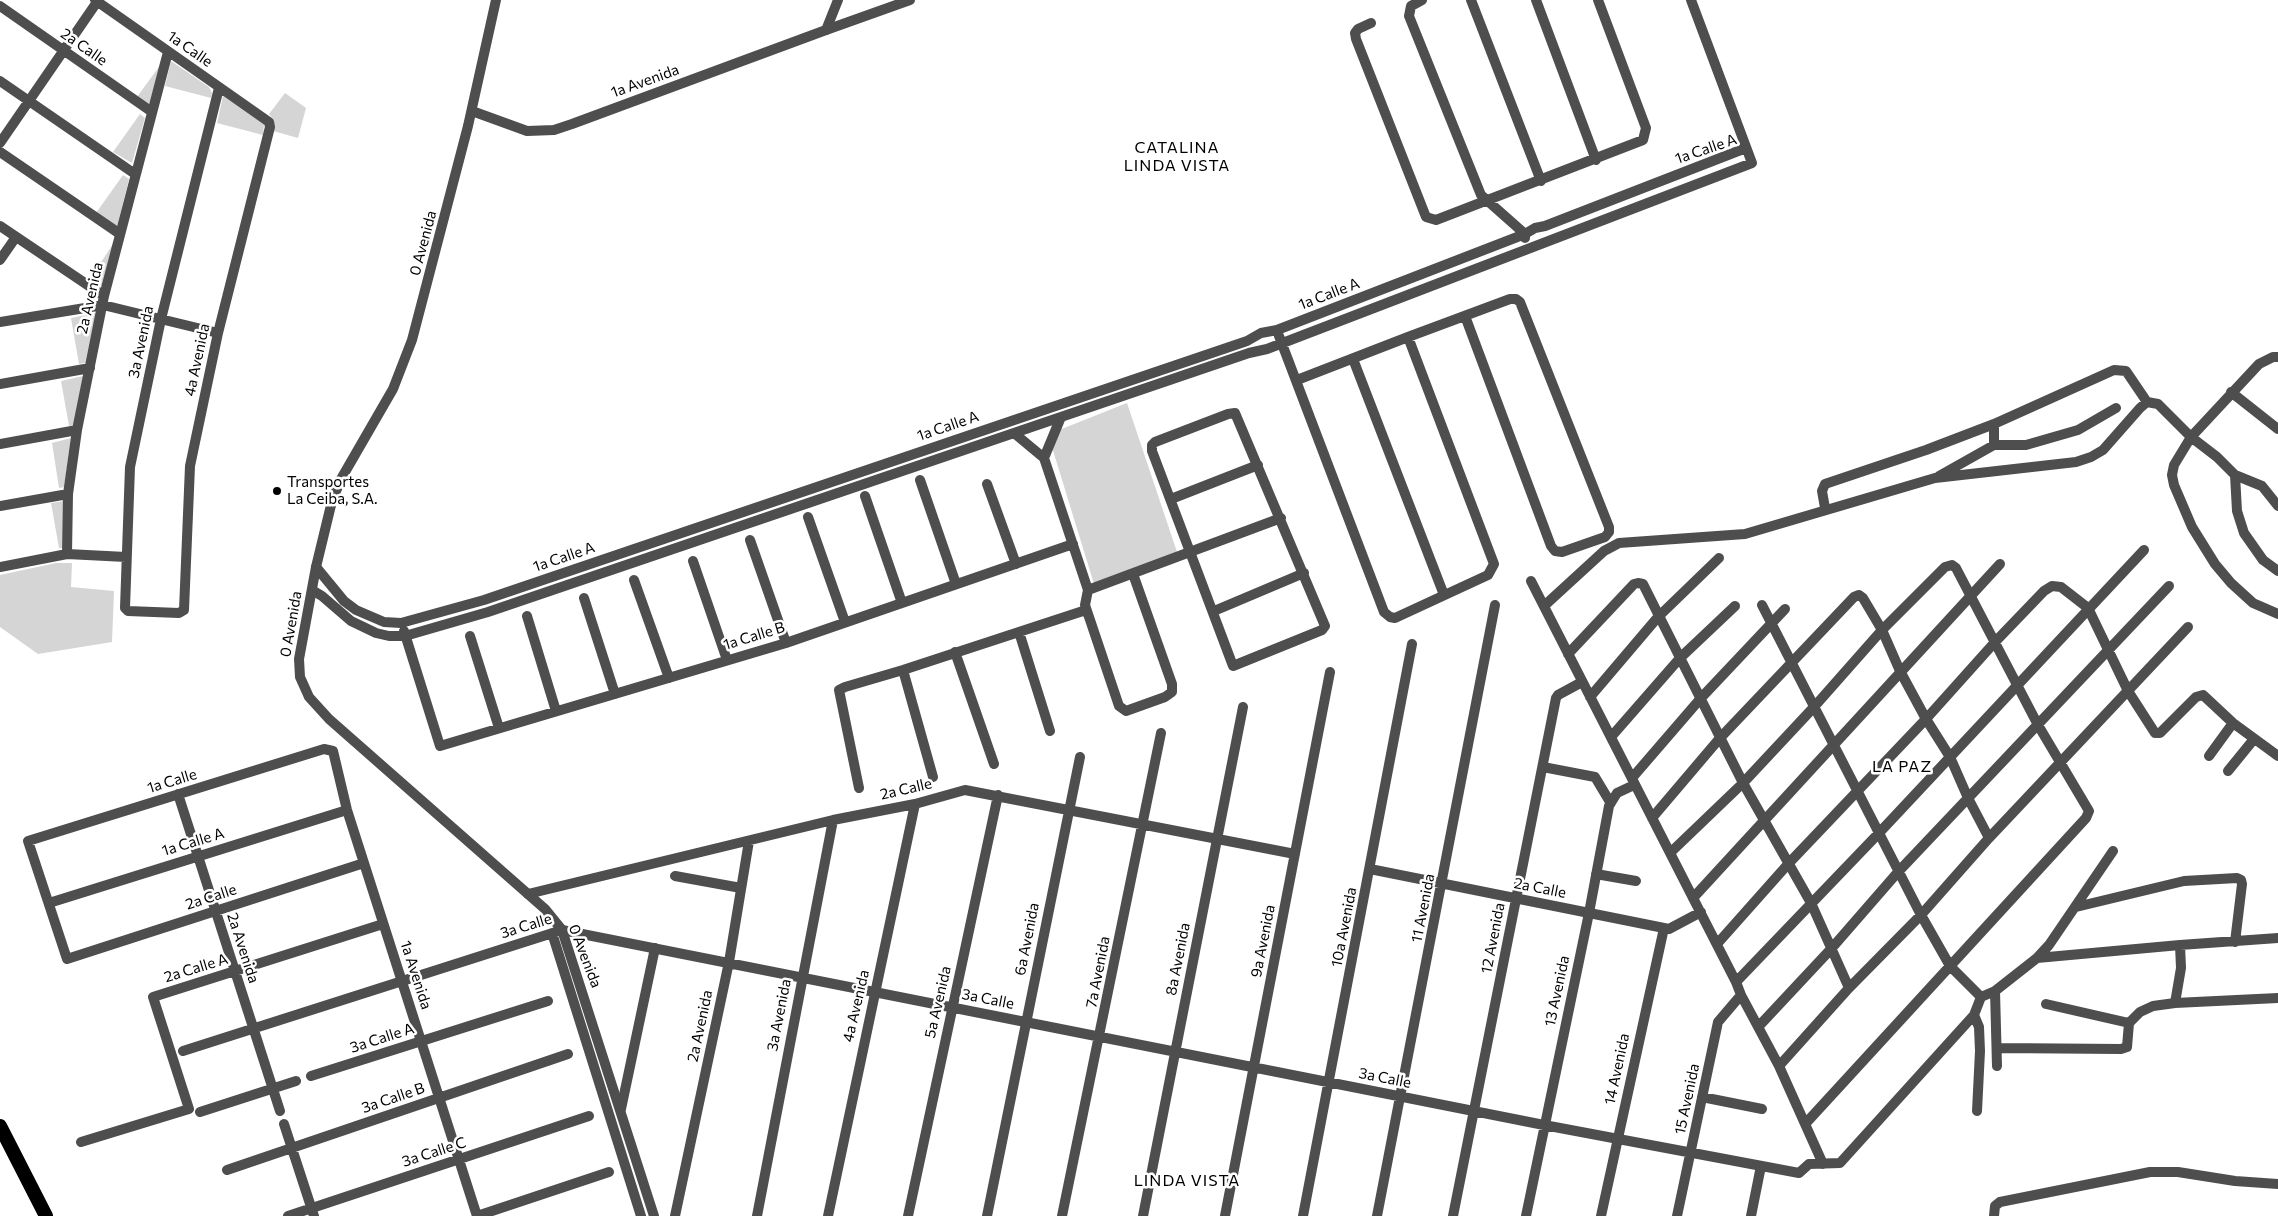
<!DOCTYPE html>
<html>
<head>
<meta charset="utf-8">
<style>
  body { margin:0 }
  canvas { display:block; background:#fff }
</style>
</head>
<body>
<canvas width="2278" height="1216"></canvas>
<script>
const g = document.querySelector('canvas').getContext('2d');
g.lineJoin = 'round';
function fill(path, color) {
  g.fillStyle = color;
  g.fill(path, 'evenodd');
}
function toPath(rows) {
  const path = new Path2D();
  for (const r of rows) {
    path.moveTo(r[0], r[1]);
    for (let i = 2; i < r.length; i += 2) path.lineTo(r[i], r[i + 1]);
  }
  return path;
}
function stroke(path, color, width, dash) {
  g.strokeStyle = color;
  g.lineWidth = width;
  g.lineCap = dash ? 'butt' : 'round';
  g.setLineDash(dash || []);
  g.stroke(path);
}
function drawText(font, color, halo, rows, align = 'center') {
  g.font = font + ' Commissioner,sans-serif';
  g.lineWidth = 5;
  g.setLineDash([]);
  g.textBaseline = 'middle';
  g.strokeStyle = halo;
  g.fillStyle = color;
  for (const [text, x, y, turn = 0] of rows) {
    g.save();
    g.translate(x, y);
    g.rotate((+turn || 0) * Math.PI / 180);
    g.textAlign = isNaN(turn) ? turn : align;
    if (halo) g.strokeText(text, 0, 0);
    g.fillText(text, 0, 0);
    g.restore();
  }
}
fill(toPath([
  [171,61,209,87,212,93,211,98,165,86],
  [161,64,149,104,137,97],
  [285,93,306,108,298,138,273,131,273,119,269,114],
  [223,96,264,124,263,135,217,123],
  [140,114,145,118,132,163,113,152],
  [123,175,129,179,117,227,96,213],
  [113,244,103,287,90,279],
  [96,313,85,363,79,364,71,318],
  [83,376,74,425,69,426,61,381],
  [1127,403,1177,552,1094,584,1051,444,1059,430],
  [71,438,64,487,59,488,52,443],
  [64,501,63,548,59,548,51,503],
  [56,563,72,563,71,587,114,591,112,642,38,654,0,627,0,575]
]), '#d5d5d5');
stroke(toPath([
  [95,0,269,122,270,127,218,333,190,466,184,610,179,613,128,611,125,608,130,467,161,319,219,88],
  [1422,0,1411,6,1409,16,1481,195,1525,234,1525,238],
  [1471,0,1541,181],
  [1536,0,1596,160],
  [0,6,152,112],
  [1371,23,1358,29,1355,33,1356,39,1426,217,1436,220,1643,140,1646,128,1598,0],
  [826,30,910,0],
  [0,81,135,174],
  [0,143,97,2],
  [0,152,120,234],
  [0,226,104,296],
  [0,260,16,237],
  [0,322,103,305,218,333],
  [1279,336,1384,612,1390,617,1395,618,1488,575,1494,564,1408,337],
  [2278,357,2273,357,2259,364,2191,437,2174,465,2172,475,2174,485,2192,527,2215,564,2231,583,2253,603,2278,614],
  [1353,359,1444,595],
  [1297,380,1408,337,1510,299,1516,299,1520,302,1609,527,1609,532,1605,537,1562,552,1555,551,1551,546,1465,316],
  [0,384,90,368],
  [2231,392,2278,429],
  [1235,413,1325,626,1322,630,1233,666,1152,451,1152,445,1155,442,1228,414,1235,413],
  [1014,433,1044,458,1088,590,1085,605,1119,706,1126,711,1165,697,1172,692,1172,684,1133,574],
  [0,444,77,430],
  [1994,445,2026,445,2078,430,2116,408],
  [1044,458,1061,417],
  [2235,475,2237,511,2244,533,2263,560,2278,571],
  [1939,476,1994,445,1994,424,2114,370,2126,371,2147,402],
  [920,480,956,584],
  [987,484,1016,564],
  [865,496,902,603],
  [1171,499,1258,465],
  [0,506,68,494],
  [1825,508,1822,491,1825,484,1926,450,1994,424],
  [808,517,845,622],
  [750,540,786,643],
  [67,554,68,494,77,430,104,296,168,52],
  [693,561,727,660],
  [0,567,67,554,126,557],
  [316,567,344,601,356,610,384,622,401,623,484,600,1247,341,1261,333,1277,330,1525,234,1535,228,1545,226,1746,148],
  [634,580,669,678],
  [1531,581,1736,982,1741,995,1779,1066,1823,1164],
  [312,590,322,596,351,621,376,633,389,636,405,636,488,612,1249,353,1267,349,1752,163,1691,0],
  [1088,590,1281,518],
  [584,598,615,694],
  [1762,605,1921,915,1950,966,1981,997],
  [1544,606,1604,551,1619,543,1745,534,1935,478,2076,462,2091,457,2103,450,2140,408,2147,402,2158,404,2191,437,2217,457,2235,475,2262,486,2278,506],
  [1214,611,1304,573],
  [527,616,556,711],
  [404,631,440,746,786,643,1073,544],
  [1019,632,1050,731],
  [470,636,499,728],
  [955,652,994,764],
  [1568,654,1634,584,1638,583,1643,584,1743,783,1811,903,1849,988],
  [903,670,933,777],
  [1590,697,1658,617,1719,558],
  [1611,737,1680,658,1735,606],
  [2209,756,2233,723],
  [1543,767,1595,777,1610,802],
  [2228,771,2254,739],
  [1632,778,1701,698,1785,609],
  [859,788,839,690,845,687,903,670,1086,610],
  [178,794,280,1111],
  [1652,818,1720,738,1854,597,1859,595,1863,598,1882,630,1900,671,1926,719,1950,757,1968,798,1989,838],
  [1670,853,1743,783,1814,707,1882,630,1945,567,1952,565,1956,568,2038,725,2089,811,2086,818,1806,1123],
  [364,863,67,959,28,841,324,749,333,751,347,810,477,1216],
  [1370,869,1664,928,1669,929,1701,912],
  [1596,874,1636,881],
  [675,876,741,888],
  [528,894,833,820,915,804,965,790,1295,854],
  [1693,898,2000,564],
  [49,903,347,810],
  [2076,907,2184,881,2237,878,2241,880,2242,884,2235,942],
  [552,933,641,1216],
  [1717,944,1789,863,1926,719,1995,642,2044,591,2052,586,2061,587,2088,608,2128,691,2155,733,2160,733,2196,697,2203,695,2233,723,2278,756],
  [2037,958,2180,945,2278,938],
  [1736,982,1879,833,2144,550],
  [1995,991,1997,1066],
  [2175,1003,2181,968,2180,945],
  [2046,1004,2129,1023],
  [1974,1015,1979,1027,1980,1051,1977,1111],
  [1759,1026,1831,949,1898,872,2169,586],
  [1997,1048,2121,1049,2127,1047,2129,1023,2140,1012,2153,1006,2175,1003,2278,998],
  [183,1051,562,930,1544,1125,1799,1173,1809,1164,1840,1163,1974,1015,1981,997,1995,991,2037,958,2049,945,2113,851],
  [1779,1066,1849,988,1921,915,1989,838,2188,627],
  [311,1076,548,1001],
  [1702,1097,1762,1109],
  [621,1109,655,948],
  [200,1112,296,1081],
  [284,1124,314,1216],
  [81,1142,189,1109,153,997,383,924],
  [227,1170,568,1054],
  [288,1216,589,1116],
  [477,1216,609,1172],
  [675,1216,729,962,749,841],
  [757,1216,833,820],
  [828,1216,915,804],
  [908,1216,998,795],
  [987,1216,1080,757],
  [1062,1216,1161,733],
  [1143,1216,1243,707],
  [1225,1216,1330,672],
  [1303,1216,1412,644],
  [1377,1216,1495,605],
  [1453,1216,1556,698,1558,695,1582,682],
  [1526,1216,1589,913,1609,806,1617,793,1634,785],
  [1601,1216,1664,928],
  [1677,1216,1718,1022,1741,995],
  [1751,1216,1761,1166],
  [1994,1216,1995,1206,2000,1202,2150,1172,2178,1172,2235,1181,2278,1184]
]), '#4e4e4e', 10);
stroke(toPath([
  [496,0,468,126,412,340,393,389,341,479,332,501,316,567,299,659,300,677,309,697,329,719,545,909,562,930,654,1216],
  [472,111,527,131,554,130,572,124,826,30,838,0]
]), '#4e4e4e', 10);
stroke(toPath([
  [0,1126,46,1216]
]), '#000', 14);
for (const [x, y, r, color] of [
  [277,491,5,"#000"]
]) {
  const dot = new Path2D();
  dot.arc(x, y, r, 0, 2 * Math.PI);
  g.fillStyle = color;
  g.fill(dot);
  stroke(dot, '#fff', 2);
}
drawText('15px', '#000', '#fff', [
  ["2a Calle",84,47,35],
  ["1a Calle",190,49,35],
  ["1a Avenida",645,81,-20],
  ["1a Calle A",1706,149,-19],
  ["0 Avenida",423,243,-75],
  ["1a Calle A",1329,294,-21],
  ["2a Avenida",90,298,-77],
  ["3a Avenida",141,342,-78],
  ["4a Avenida",197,360,-78],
  ["1a Calle A",948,426,-19],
  ["1a Calle A",564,557,-19],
  ["0 Avenida",291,624,-80],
  ["1a Calle B",754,636,-17],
  ["1a Calle",172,781,-17],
  ["2a Calle",906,789,-13],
  ["1a Calle A",193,842,-17],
  ["2a Calle",1540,888,11],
  ["2a Calle",211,897,-18],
  ["11 Avenida",1423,908,-79],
  ["3a Calle",526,926,-17],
  ["10a Avenida",1344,927,-79],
  ["12 Avenida",1493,938,-79],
  ["6a Avenida",1027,939,-79],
  ["9a Avenida",1263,941,-79],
  ["2a Avenida",243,948,72],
  ["0 Avenida",585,956,69],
  ["8a Avenida",1178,959,-79],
  ["2a Calle A",196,968,-17],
  ["7a Avenida",1098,972,-79],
  ["1a Avenida",416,975,72],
  ["13 Avenida",1557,991,-78],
  ["3a Calle",988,999,11],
  ["5a Avenida",938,1002,-77],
  ["4a Avenida",856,1006,-77],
  ["3a Avenida",779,1015,-79],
  ["2a Avenida",700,1026,-78],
  ["3a Calle A",382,1038,-18],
  ["14 Avenida",1617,1069,-78],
  ["3a Calle",1385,1078,11],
  ["3a Calle B",393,1098,-19],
  ["15 Avenida",1687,1099,-78],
  ["3a Calle C",434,1152,-18]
]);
drawText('15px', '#000', '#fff', [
  ["Transportes",287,482],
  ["La Ceiba, S.A.",287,499]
], 'left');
g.letterSpacing = '1px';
drawText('16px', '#000', '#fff', [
  ["CATALINA",1177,148],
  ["LINDA VISTA",1177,166],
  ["LA PAZ",1902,767],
  ["LINDA VISTA",1187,1181]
]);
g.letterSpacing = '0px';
</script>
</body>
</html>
